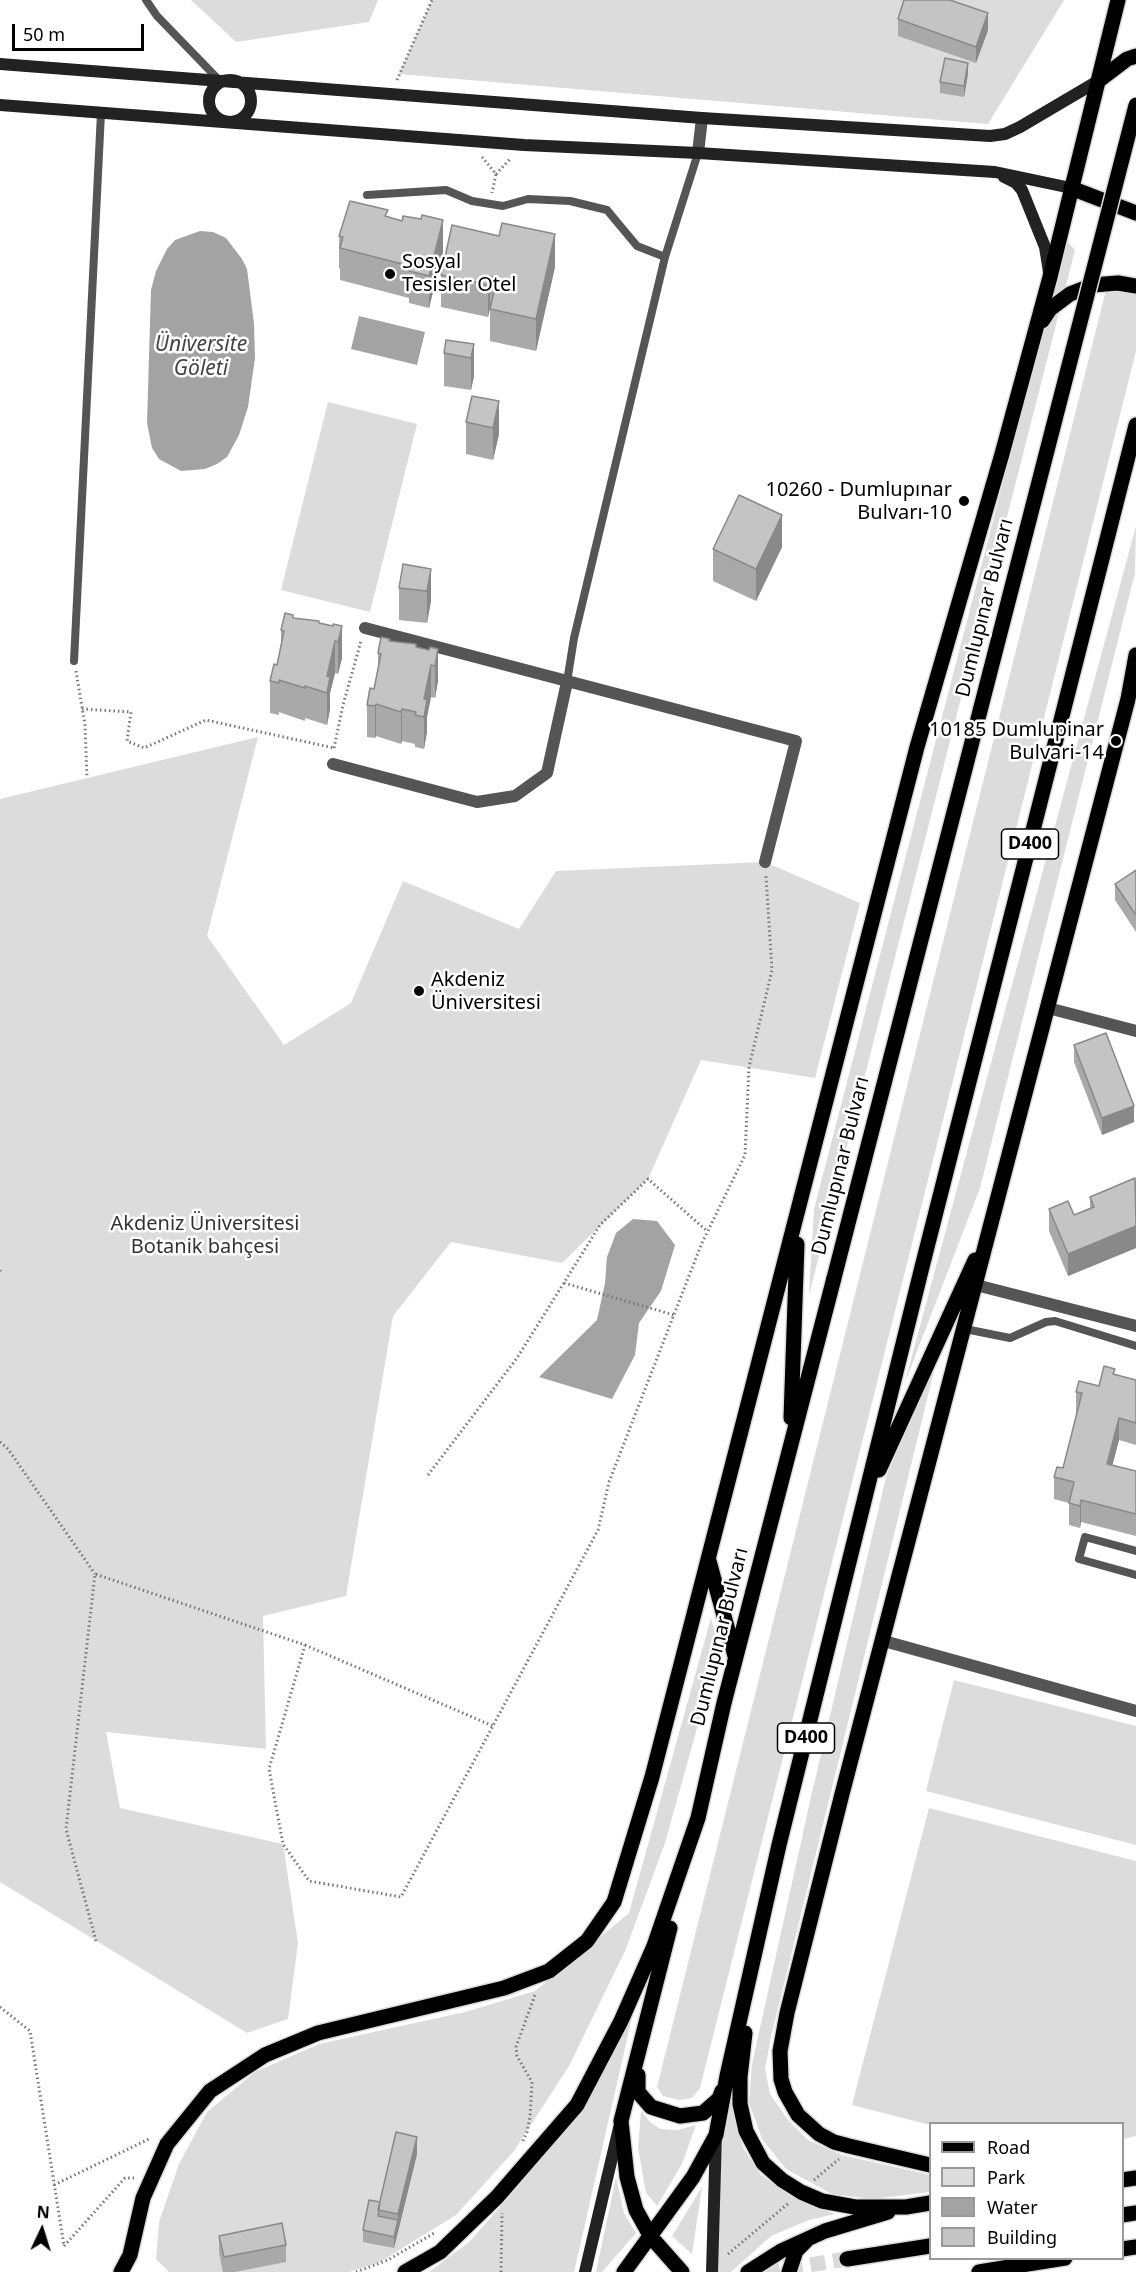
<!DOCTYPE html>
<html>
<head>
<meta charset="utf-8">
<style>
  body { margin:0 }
  #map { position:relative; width:1136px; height:2272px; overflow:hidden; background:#fff; font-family:"Noto Sans",sans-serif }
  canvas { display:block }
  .legend { position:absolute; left:929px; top:2122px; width:195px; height:138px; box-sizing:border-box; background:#fff; border:2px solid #999; margin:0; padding:8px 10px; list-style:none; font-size:18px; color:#000 }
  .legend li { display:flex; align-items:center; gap:12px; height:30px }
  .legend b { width:30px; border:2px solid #999 }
  .north { position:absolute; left:12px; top:2200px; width:60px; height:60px; -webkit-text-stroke:4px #fff; paint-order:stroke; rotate:4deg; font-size:16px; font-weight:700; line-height:24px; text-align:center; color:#000 }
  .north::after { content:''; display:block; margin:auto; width:21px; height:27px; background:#000; clip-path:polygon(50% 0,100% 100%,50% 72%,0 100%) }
  .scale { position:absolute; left:12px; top:24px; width:132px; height:27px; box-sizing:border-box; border:3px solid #000; border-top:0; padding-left:8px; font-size:18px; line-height:21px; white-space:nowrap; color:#000; -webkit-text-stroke:4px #fff; paint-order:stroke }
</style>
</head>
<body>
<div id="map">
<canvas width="1136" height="2272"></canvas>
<ul class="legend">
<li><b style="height:8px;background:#000"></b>Road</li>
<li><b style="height:16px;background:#dcdcdc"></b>Park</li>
<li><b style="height:16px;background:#a3a3a3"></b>Water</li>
<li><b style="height:16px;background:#c4c4c4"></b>Building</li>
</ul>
<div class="north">N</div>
<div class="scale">50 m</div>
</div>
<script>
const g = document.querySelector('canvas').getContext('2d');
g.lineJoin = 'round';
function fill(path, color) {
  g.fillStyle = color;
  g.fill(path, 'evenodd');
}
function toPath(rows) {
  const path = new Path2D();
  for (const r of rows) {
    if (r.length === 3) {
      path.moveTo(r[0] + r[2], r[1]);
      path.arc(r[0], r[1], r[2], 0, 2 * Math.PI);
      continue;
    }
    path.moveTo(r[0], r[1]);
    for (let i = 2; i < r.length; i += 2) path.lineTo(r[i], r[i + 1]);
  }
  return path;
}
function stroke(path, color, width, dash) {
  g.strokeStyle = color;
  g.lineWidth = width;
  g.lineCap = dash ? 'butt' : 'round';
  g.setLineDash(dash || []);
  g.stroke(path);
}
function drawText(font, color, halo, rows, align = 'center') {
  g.font = font + ' "Noto Sans",sans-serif';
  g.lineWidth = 5;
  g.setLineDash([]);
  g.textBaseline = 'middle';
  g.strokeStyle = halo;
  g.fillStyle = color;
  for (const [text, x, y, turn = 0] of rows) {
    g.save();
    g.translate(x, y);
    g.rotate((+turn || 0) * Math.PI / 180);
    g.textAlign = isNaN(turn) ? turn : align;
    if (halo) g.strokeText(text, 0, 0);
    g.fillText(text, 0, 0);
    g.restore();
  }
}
fill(toPath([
  [191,0,378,0,369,22,236,42],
  [432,0,1064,0,988,124,399,74],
  [1066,240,1075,250,809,1295,814,1209],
  [1106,290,1136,295,1136,351,700,2088,692,2098,679,2100,663,2096,657,2087],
  [328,402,417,424,370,612,281,590],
  [1136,526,1135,573,980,1188,904,1385],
  [258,737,207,936,284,1045,351,1003,403,881,519,929,556,871,765,862,860,903,815,1078,701,1060,648,1179,562,1263,451,1242,393,1316,346,1596,263,1616,266,1749,106,1732,120,1808,283,1844,298,1943,288,2019,247,2033,0,1882,0,799],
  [936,1363,771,2037,765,2069,770,2094,788,2120,808,2140,842,2155,930,2175,930,2192,873,2199,832,2194,786,2169,762,2139,749,2103,752,2064,811,1797,886,1477],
  [711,1618,719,1649,665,1843,625,1951,569,2066,514,2151,456,2215,380,2262,349,2272,169,2272,156,2259,159,2222,179,2164,207,2112,255,2072,319,2044,465,2012,535,1991,629,1913],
  [954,1680,1136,1726,1136,1845,926,1791],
  [929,1808,1136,1861,1136,2136,1123,2139,1122,2124,930,2124,930,2125,852,2105],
  [633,2013,574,2272,429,2272,469,2242,517,2188,589,2100],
  [731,2083,735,2114,743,2148,761,2175,790,2196,835,2214,809,2220,771,2236,731,2272,715,2272,723,2129],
  [641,2111,650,2122,660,2129,678,2130,696,2125,682,2164,657,2206,646,2193,638,2148],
  [616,2177,624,2213,636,2233,602,2272,596,2272],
  [702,2187,692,2254,672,2236]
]), '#dcdcdc');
fill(toPath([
  [200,231,213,232,226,238,242,259,247,269,254,324,255,358,248,407,239,435,227,457,217,464,205,469,181,471,159,459,152,448,147,423,151,290,156,271,167,249,175,240],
  [359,316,425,332,417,365,351,349],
  [633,1219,657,1221,675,1245,661,1291,639,1323,635,1355,612,1399,539,1377,597,1320,605,1283,607,1257,616,1233]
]), '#a3a3a3');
stroke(toPath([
  [765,2272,847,2259]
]), '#d9d9d9', 15, [15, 8]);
const primary = toPath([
  [1098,81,1127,59,1136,56],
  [1071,188,1136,213],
  [1042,321,1050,309,1070,294,1093,285,1118,283,1136,286],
  [791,1418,797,1244],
  [879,1470,975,1260],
  [709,1561,735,1656],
  [670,1928,621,2121,627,2177,636,2210,651,2237,682,2272],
  [745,2033,740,2077,740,2104,746,2131,763,2163,782,2180,801,2192,822,2201,855,2207,906,2207,930,2203],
  [638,2075,638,2092,651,2107,680,2116,703,2113,719,2099,722,2091],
  [930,2165,849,2146,834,2142,819,2134,798,2115,785,2092,781,2079,780,2051,787,2013,842,1794,1128,699,1136,655],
  [1122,2180,1136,2178],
  [1122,2215,1136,2213],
  [1122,2249,1136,2247],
  [847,2259,930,2246],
  [121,2272,130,2255,143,2198,167,2144,210,2091,265,2055,318,2033,504,1988,549,1971,587,1941,614,1902,652,1777,917,747,1002,454,1050,277,1118,0],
  [405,2272,440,2252,497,2197,577,2105,621,2021,654,1946,698,1818,724,1703,834,1278],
  [624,2272,693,2177,716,2135,727,2076,779,1845,923,1263,1136,425],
  [748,2272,781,2251,825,2231,888,2212],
  [789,2272,796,2251,806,2241],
  [979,2272,1065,2258]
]);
stroke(primary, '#dbdbdb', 18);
stroke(toPath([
  [397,80,432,0],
  [482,157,496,174,492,193],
  [496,174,511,158],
  [76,671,85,725,87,778],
  [82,709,131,712,127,741,144,748,206,720,334,748],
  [334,748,343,705,361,641],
  [0,1270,0,1272],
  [564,1283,674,1315],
  [0,1442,8,1449,95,1574],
  [428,1475,517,1358,600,1225,648,1179,707,1231],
  [305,1645,493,1726],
  [96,1941,66,1829,95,1574,305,1645,269,1769,283,1844,309,1881,401,1897,598,1530,609,1482,701,1245,745,1155,749,1067,772,970,766,876],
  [0,2007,30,2031,64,2246],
  [523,2141,527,2132,530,2117,532,2082,517,2056,516,2047,535,1995],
  [814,2180,839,2159],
  [54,2185,151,2138],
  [64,2246,125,2178,134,2178],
  [728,2254,790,2202],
  [356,2272,388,2260,436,2232],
  [501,2272,502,2213]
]), '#777', 3, [1.5, 3]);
stroke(toPath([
  [146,0,157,16,218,79],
  [367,195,446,190,472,201,503,206,528,199,570,201,607,210,637,246,665,257],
  [74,661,101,113],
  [567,682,574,638,665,257,698,153],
  [965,1329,1010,1338,1046,1322,1055,1321,1136,1346],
  [1136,1551,1085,1537,1079,1559,1136,1575]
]), '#555', 8);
stroke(toPath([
  [698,153,702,118],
  [365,628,796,741,765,862],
  [333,764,477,802,515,796,547,773,567,682],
  [1048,1008,1136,1031],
  [976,1285,1136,1326],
  [884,1641,1136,1711]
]), '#555', 12);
stroke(toPath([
  [0,64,702,118,990,136,1005,134,1020,127,1098,81],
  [230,101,21],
  [0,105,524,145,698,153,995,172,1071,188],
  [1004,177,1016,183,1022,190,1045,247,1049,272],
  [585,2272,619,2128],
  [712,2272,716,2135]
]), '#222', 12);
stroke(primary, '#000', 15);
const primaryBridge = toPath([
  [834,1278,1136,105]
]);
stroke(primaryBridge, '#dbdbdb', 18, []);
stroke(primaryBridge, '#000', 15);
fill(toPath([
  [898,19,988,30,976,63,898,36],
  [968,74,964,97,940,93,940,82],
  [388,217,443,252,429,308,409,303,409,298,340,280,340,269,339,268,339,236],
  [499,236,555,267,536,351,490,341,490,308,488,317,441,307,441,275],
  [474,344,474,376,471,390,444,386,444,353],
  [472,396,499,434,493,460,466,454,466,422],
  [782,547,756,601,713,581,713,549],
  [431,569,431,601,427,623,399,620,399,588],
  [293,618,333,626,342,626,342,658,338,674,335,673,330,693,330,709,327,725,305,718,305,721,279,712,279,715,270,713,270,681,277,665,281,646,281,630],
  [390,641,429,650,438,649,438,681,435,698,431,697,427,717,427,732,424,749,415,747,415,744,402,741,401,744,376,736,375,738,367,737,367,705,374,689,378,669,378,653],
  [1136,870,1136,932,1115,900,1115,884],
  [1074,1045,1134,1122,1102,1135,1074,1062],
  [1136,1180,1136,1248,1068,1276,1049,1231,1049,1209,1074,1215,1090,1208,1090,1197],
  [1115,1375,1136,1380,1136,1445,1119,1440,1112,1465,1136,1471,1136,1536,1081,1522,1080,1528,1069,1525,1069,1503,1054,1499,1054,1477,1063,1468,1077,1414,1076,1414,1076,1392,1099,1386],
  [417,2154,394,2248,363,2242,363,2230,380,2202],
  [219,2236,286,2245,286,2262,235,2272,223,2272,219,2253]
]), '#a9a9a9');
fill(toPath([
  [988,13,988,30,976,63,976,47],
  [968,63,968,74,964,97,964,86],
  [443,220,443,252,429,308,429,276],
  [555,234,555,267,536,351,536,319],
  [490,276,490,308,488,317,488,285],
  [474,344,474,376,471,390,471,358],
  [499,401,499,434,493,460,493,428],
  [782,515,782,547,756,601,756,569],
  [431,569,431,601,427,623,427,591],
  [342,626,342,658,338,674,338,642],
  [335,641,335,673,330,693,330,709,327,725,327,676],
  [438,649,438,681,435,698,435,666],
  [431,665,431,697,427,717,427,732,424,749,424,699],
  [376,704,376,736,375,738,375,706],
  [402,709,402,741,401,744,401,712],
  [1134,1106,1134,1122,1102,1135,1102,1118],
  [1136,1226,1136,1248,1068,1276,1068,1254],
  [1119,1418,1119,1440,1107,1486,1107,1464],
  [1081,1500,1081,1522,1080,1528,1080,1506],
  [417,2137,417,2154,394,2248,394,2237,398,2220,398,2214]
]), '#898989');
const building = toPath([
  [904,0,950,0,988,13,976,47,898,19,904,0],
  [945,58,968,63,964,86,940,82,945,58],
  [350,201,388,210,385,216,402,221,403,216,421,219,422,215,443,220,429,276,409,271,410,266,340,248,343,237,339,236,350,201],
  [502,223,555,234,536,319,490,309,497,278,490,276,488,285,441,275,452,225,499,236,502,223],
  [446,340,474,344,471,358,444,353,446,340],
  [472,396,499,401,493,428,466,422,472,396],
  [739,495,782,515,756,569,713,549,739,495],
  [403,564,431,569,427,591,399,588,403,564],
  [285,613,293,615,293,618,319,621,319,623,333,626,333,624,342,626,338,642,335,641,327,676,330,677,327,693,305,686,305,688,279,680,279,683,270,681,274,664,277,665,284,631,281,630,285,613],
  [381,637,390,639,389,641,416,644,416,647,429,650,430,647,438,649,435,666,431,665,424,699,427,700,424,717,415,715,416,712,402,709,401,712,376,704,375,706,367,705,370,688,374,689,381,654,378,653,381,637],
  [1136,870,1136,915,1115,884,1136,870],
  [1106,1033,1134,1106,1102,1118,1074,1045,1106,1033],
  [1135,1178,1136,1226,1068,1254,1049,1209,1068,1201,1074,1215,1094,1207,1090,1197,1135,1178],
  [1104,1366,1115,1369,1113,1374,1136,1380,1136,1423,1119,1418,1107,1464,1136,1471,1136,1514,1081,1500,1080,1506,1069,1503,1074,1482,1054,1477,1057,1467,1063,1468,1082,1393,1076,1392,1079,1381,1099,1386,1104,1366],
  [396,2132,417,2137,398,2214,378,2210,396,2132],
  [369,2200,380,2202,378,2216,398,2220,394,2237,363,2230,369,2200],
  [282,2223,286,2245,224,2257,219,2236,282,2223]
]);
fill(building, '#c4c4c4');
stroke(building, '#898989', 1.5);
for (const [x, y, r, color] of [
  [390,274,6,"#000"],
  [964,501,6,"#000"],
  [1116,741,6,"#000"],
  [419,991,6,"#000"]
]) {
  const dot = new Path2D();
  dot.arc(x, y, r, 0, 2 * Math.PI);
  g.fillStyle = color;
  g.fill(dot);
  stroke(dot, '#fff', 2);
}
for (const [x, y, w] of [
  [1030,844,57],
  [806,1738,57]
]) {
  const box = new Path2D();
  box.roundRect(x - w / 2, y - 15, w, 30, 4.5);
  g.fillStyle = '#fff';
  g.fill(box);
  stroke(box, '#000', 1.5);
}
drawText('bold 18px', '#000', null, [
  ["D400",1030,844],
  ["D400",806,1738]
]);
drawText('20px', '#000', '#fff', [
  ["Sosyal",402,262],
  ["Tesisler Otel",402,285],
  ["10260 - Dumlupınar",952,490,"right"],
  ["Bulvarı-10",952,513,"right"],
  ["10185 Dumlupinar",1104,730,"right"],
  ["Bulvari-14",1104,753,"right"],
  ["Akdeniz",431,980],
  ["Üniversitesi",431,1003]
], 'left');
drawText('20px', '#000', '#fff', [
  ["Dumlupınar Bulvarı",985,608,-76],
  ["Dumlupınar Bulvarı",841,1166,-76],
  ["Dumlupınar Bulvarı",720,1637,-76]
]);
drawText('20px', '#333', '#fff', [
  ["Akdeniz Üniversitesi",205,1224],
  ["Botanik bahçesi",205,1247]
]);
drawText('italic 21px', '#444', '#fff', [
  ["Üniversite",201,345],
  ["Göleti",201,369]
]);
</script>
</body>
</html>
